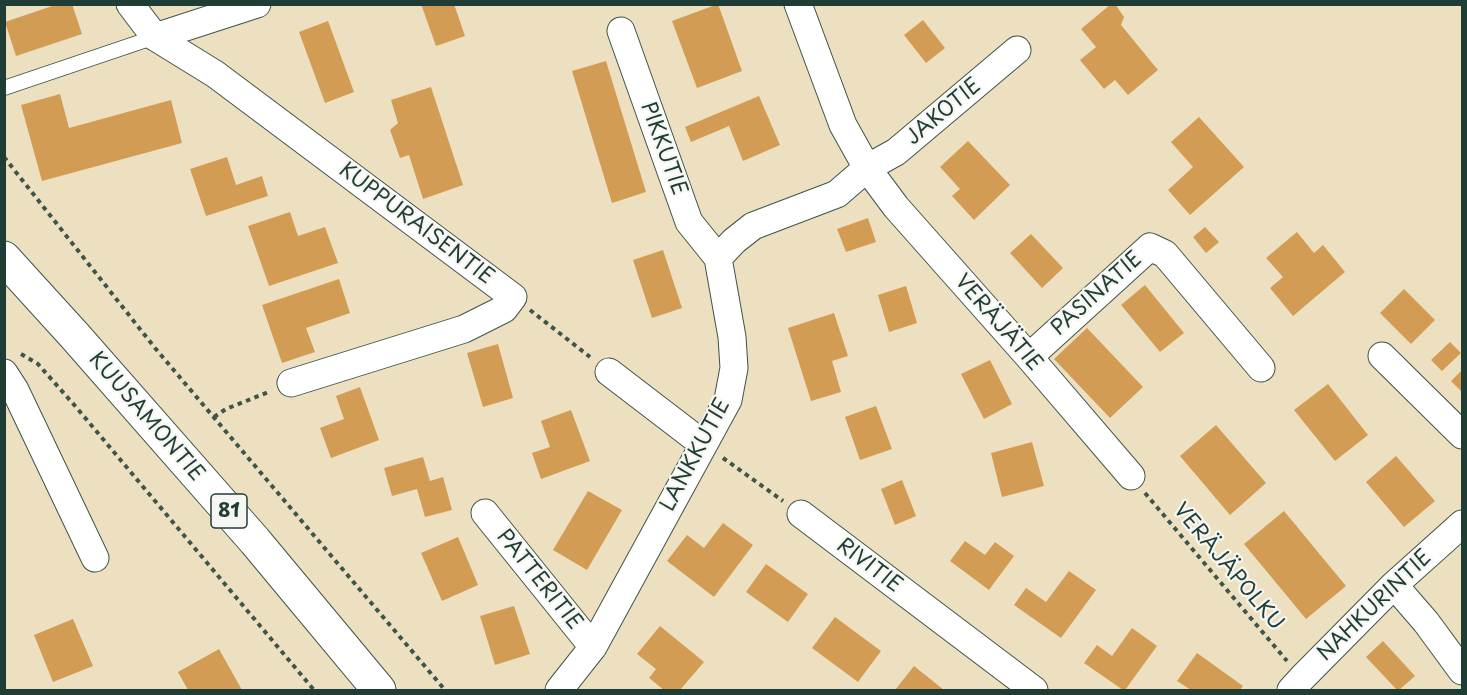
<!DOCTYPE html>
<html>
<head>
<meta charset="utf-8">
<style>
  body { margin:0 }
  #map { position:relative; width:1467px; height:695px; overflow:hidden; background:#ede0c0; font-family:"Playpen Sans",sans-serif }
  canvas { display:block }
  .frame { position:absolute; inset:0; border:6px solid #1f3d34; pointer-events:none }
</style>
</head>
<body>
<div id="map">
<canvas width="1467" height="695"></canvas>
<div class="frame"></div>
</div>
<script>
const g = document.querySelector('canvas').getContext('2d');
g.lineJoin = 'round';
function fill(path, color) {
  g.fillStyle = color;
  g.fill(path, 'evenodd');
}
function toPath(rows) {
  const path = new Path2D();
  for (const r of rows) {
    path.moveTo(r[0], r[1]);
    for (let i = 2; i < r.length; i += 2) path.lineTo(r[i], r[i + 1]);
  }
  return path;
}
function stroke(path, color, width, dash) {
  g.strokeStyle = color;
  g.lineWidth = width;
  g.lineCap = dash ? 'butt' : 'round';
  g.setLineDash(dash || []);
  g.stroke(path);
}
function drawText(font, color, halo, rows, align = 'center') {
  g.font = font + ' "Playpen Sans",sans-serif';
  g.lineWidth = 4.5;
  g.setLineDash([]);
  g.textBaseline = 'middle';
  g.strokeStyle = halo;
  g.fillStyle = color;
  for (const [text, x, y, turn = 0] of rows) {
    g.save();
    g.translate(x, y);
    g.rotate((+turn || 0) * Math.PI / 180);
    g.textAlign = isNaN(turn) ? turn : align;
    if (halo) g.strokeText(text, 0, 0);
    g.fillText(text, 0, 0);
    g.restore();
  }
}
fill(toPath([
  [58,4,72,4,82,34,16,56,5,22],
  [421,4,454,4,465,36,436,46],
  [718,4,742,71,697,88,672,21],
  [1111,4,1115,4,1124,17,1121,25,1158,70,1128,95,1115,80,1104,89,1080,60,1096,47,1081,29],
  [923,20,945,48,926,63,904,35],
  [328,21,354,92,325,103,299,32],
  [606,61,646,192,612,203,572,71],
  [431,87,463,185,423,199,409,155,400,158,390,130,398,123,391,100],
  [60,94,69,128,171,100,182,143,42,181,21,105],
  [759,96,780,145,743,161,729,126,691,142,685,127],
  [1199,117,1244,167,1190,215,1168,190,1193,167,1171,142],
  [968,141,1010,185,974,220,952,196,960,189,940,167],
  [227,157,236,185,262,176,268,196,206,216,190,169],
  [290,212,298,236,325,227,338,263,269,286,248,226],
  [868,218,876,242,846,252,837,229],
  [1205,227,1219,242,1206,253,1193,237],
  [1297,232,1314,253,1323,245,1345,272,1293,316,1270,288,1283,277,1266,258],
  [1031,234,1063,268,1042,288,1010,253],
  [663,250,682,308,652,318,633,260],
  [339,279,350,313,306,328,315,352,282,363,262,305],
  [1145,285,1184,333,1160,352,1121,305],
  [906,286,917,323,889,332,878,295],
  [1404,289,1435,320,1411,344,1380,313],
  [834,313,848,356,832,361,841,392,811,401,788,328],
  [1087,328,1143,387,1110,418,1054,359],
  [1450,342,1461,353,1442,371,1431,360],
  [498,344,513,398,483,407,467,353],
  [990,360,1012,404,984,419,961,374],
  [1462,370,1462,392,1451,381],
  [1328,384,1368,435,1335,461,1294,410],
  [360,387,379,440,331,458,320,428,344,419,336,396],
  [876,406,892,449,860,460,845,417],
  [571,410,590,461,541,479,532,453,550,447,541,421],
  [1216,425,1266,483,1230,515,1180,456],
  [1032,442,1044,486,1002,497,991,453],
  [1396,456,1435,501,1404,527,1366,482],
  [423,457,430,481,443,477,452,510,425,517,417,489,392,496,384,468],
  [902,480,916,516,895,525,881,489],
  [588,491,622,510,587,570,553,550],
  [1284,511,1346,586,1306,619,1244,544],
  [723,523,753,545,714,597,667,561,687,535,704,548],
  [458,537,478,585,442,601,421,553],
  [965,541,985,555,995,542,1014,556,989,590,950,561],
  [766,564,808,594,788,622,746,592],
  [1069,571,1096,590,1061,638,1014,605,1026,588,1046,602],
  [514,606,530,654,495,665,480,616],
  [835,617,881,651,858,682,812,648],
  [73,619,93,666,53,682,34,635],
  [660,626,704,662,680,690,664,690,649,678,656,669,637,654],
  [1132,628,1157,646,1125,690,1123,690,1084,663,1097,645,1112,656],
  [1383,641,1415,676,1399,690,1397,690,1366,657],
  [219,649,242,690,188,690,178,672],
  [1197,653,1243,686,1240,690,1191,690,1177,681],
  [914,666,944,690,895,690]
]), '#d29c54');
const service = toPath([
  [4,88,155,37]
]);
const minor = toPath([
  [130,4,155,37,215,74,513,297,504,309,464,329,291,383],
  [798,4,843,125,867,168,896,207,1029,357,1131,476],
  [155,37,257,4],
  [718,258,734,241,753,226,837,194,867,168,896,152,1017,50],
  [1382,356,1462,435],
  [1029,357,1150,247,1165,254,1261,368],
  [609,372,703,444],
  [4,373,15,390,95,558],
  [485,513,593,647],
  [801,514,1034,690],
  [1394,585,1426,622,1462,671],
  [559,690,593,647,728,400,734,368,732,337,718,258,689,222,621,31],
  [1291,690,1302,678,1394,585,1462,524]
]);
const primary = toPath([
  [4,258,75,336,255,541,379,690]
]);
stroke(service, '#3e5549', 16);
stroke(minor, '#3e5549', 29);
stroke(primary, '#3e5549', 35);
stroke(toPath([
  [4,157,155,348,445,690],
  [530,310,590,357],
  [21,354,38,364,76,407,314,690],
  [214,417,226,409,271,391],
  [723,458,783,501],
  [1145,493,1287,661]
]), '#3e5549', 4, [4.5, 4.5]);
stroke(service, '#fff', 14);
stroke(minor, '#fff', 27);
stroke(primary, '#fff', 33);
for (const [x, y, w] of [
  [229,511,36]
]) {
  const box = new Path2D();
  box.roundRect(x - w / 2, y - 17, w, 34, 4.5);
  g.fillStyle = '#f6f6f2';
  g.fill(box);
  stroke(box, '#1f3d34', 1.5);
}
drawText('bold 20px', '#1f3d34', null, [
  ["81",229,511]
]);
drawText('21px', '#1f3d34', '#f6f6f2', [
  ["JAKOTIE",944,112,-40],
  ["PIKKUTIE",663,149,70],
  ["KUPPURAISENTIE",416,224,37],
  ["PASINATIE",1097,294,-42],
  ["VERÄJÄTIE",998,323,49],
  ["KUUSAMONTIE",146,417,49],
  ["LANKKUTIE",696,455,-62],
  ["RIVITIE",869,566,37],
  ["VERÄJÄPOLKU",1228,567,50],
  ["PATTERITIE",539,580,51],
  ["NAHKURINTIE",1375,606,-44]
]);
</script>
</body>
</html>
